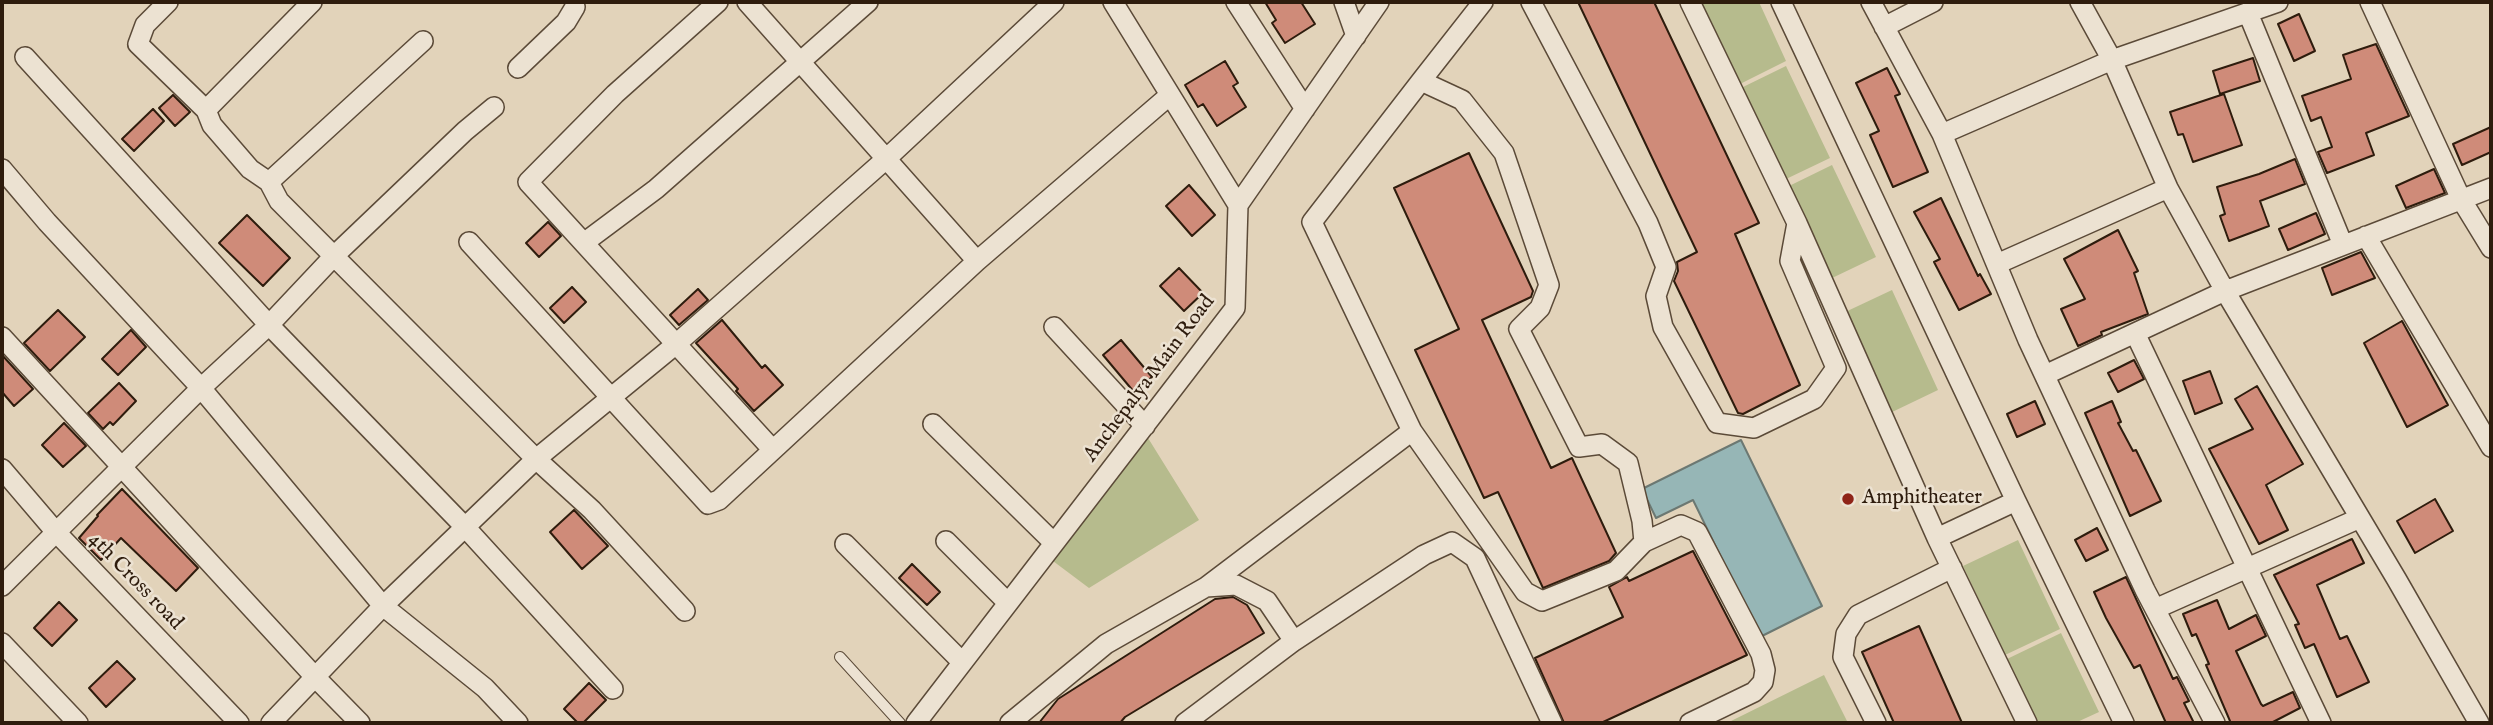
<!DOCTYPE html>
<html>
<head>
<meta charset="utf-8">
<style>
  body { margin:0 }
  #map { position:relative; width:2493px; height:725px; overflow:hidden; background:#e2d3ba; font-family:"IM FELL English",serif }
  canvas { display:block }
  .frame { position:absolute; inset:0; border:4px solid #2e1c0d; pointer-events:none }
</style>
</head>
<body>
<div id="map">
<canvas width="2493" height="725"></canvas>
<div class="frame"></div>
</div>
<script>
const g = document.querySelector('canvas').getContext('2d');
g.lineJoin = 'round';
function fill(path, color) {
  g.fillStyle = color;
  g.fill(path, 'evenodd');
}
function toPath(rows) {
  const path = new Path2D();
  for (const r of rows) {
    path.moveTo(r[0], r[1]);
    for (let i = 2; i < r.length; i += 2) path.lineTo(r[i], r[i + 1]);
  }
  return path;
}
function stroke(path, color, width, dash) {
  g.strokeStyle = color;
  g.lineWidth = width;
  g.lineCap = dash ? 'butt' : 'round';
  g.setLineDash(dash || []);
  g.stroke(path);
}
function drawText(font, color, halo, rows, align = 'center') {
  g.font = font + ' "IM FELL English",serif';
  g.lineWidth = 5;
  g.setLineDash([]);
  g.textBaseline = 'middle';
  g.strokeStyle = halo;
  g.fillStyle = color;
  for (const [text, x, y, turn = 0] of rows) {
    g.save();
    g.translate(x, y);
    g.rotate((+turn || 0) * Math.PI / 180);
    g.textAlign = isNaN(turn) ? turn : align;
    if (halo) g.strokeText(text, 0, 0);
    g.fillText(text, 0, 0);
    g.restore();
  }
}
fill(toPath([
  [1701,2,1759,2,1786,61,1740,84],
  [1786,66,1830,158,1784,180,1741,88],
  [1832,165,1876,257,1830,279,1787,187],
  [1892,290,1938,390,1888,414,1841,314],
  [1148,438,1199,520,1089,588,1053,561],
  [2018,540,2060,629,2005,655,1963,566],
  [2061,633,2099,712,2075,723,2037,723,2007,659],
  [1824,675,1848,723,1727,723]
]), '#b6bb8d');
const water = toPath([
  [1741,440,1822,606,1760,637,1693,500,1656,518,1642,489,1741,440]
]);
fill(water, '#96b6b6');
stroke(water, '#6c7872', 2);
const building = toPath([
  [1265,2,1301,2,1315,24,1285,43,1272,23,1276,20,1265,2],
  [1578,2,1654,2,1759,223,1735,234,1800,385,1743,414,1738,413,1674,281,1678,271,1677,262,1697,252,1578,2],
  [2299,14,2315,51,2294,61,2278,24,2299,14],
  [2376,44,2409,116,2366,133,2374,155,2327,173,2318,152,2332,147,2321,117,2311,121,2302,96,2351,79,2343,55,2376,44],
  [2253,58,2260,81,2220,94,2213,71,2253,58],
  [1225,61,1238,83,1233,86,1246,107,1217,126,1203,104,1198,107,1185,85,1225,61],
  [1887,68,1900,94,1895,96,1928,172,1893,187,1870,135,1879,131,1856,83,1887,68],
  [2224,94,2242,145,2193,162,2183,134,2178,135,2170,112,2224,94],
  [173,95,190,112,175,126,159,108,173,95],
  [153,109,164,121,134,151,122,139,153,109],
  [2491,127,2491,152,2462,165,2453,144,2491,127],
  [1469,153,1533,291,1531,297,1482,320,1551,468,1572,458,1616,553,1609,561,1543,588,1498,492,1484,498,1415,350,1459,329,1394,188,1469,153],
  [2295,159,2305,184,2260,201,2269,226,2229,241,2220,216,2225,214,2217,187,2259,174,2295,159],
  [2434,169,2445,193,2406,208,2396,186,2434,169],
  [1189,185,1215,215,1192,236,1166,206,1189,185],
  [1941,198,1978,276,1980,274,1991,294,1959,310,1934,262,1940,259,1914,212,1941,198],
  [2316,213,2325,234,2288,250,2279,229,2316,213],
  [247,215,290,258,263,286,219,243,247,215],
  [548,222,561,236,539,257,526,243,548,222],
  [2118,230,2138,271,2134,273,2148,314,2101,332,2102,335,2078,346,2061,309,2085,299,2064,259,2118,230],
  [2361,252,2375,278,2332,295,2322,268,2361,252],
  [1179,268,1203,293,1184,311,1160,286,1179,268],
  [572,287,586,302,564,323,550,308,572,287],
  [698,289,708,300,679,325,670,315,698,289],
  [58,310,85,337,50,371,24,343,58,310],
  [722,320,762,368,765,365,783,385,754,411,736,391,738,389,696,343,722,320],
  [2402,321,2448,405,2407,427,2364,343,2402,321],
  [131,330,146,347,118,375,102,359,131,330],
  [1121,340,1152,377,1134,392,1103,355,1121,340],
  [2,355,33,389,14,406,2,392,2,355],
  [2134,360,2144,379,2118,392,2108,373,2134,360],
  [2210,371,2222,403,2195,414,2183,381,2210,371],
  [119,383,136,401,113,425,110,422,103,429,88,413,119,383],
  [2257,386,2303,464,2266,485,2288,530,2259,544,2209,449,2253,429,2235,399,2257,386],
  [2035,401,2045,424,2017,437,2007,414,2035,401],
  [2112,401,2121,422,2118,423,2133,451,2136,450,2161,501,2130,516,2085,413,2112,401],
  [64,423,86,446,63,467,42,445,64,423],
  [122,489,198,568,176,591,121,538,101,560,79,538,98,516,97,515,122,489],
  [2435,499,2453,531,2415,553,2397,521,2435,499],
  [574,510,608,546,582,569,550,532,574,510],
  [2097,528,2108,550,2086,561,2075,540,2097,528],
  [2352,539,2364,563,2317,585,2340,639,2347,636,2369,682,2337,697,2314,644,2305,648,2295,625,2299,624,2274,575,2352,539],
  [1693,551,1747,655,1601,723,1564,723,1535,658,1623,617,1609,587,1627,577,1629,581,1693,551],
  [912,564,940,592,927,605,899,578,912,564],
  [2126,577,2173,679,2177,677,2189,701,2184,703,2194,723,2166,723,2140,665,2134,668,2106,618,2094,592,2126,577],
  [1233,597,1247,605,1264,633,1125,717,1120,723,1039,723,1058,699,1215,599,1233,597],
  [2217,600,2229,629,2256,615,2266,636,2236,651,2261,704,2263,706,2293,692,2300,708,2271,723,2227,723,2230,721,2206,665,2209,664,2196,634,2192,636,2183,614,2217,600],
  [59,602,77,620,52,646,34,628,59,602],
  [1919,626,1962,723,1894,723,1862,652,1919,626],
  [117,661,135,679,106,707,89,688,117,661],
  [589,683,606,700,583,723,578,723,564,709,589,683]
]);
fill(building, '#cf8b79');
stroke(building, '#2e1c0d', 2);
const service = toPath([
  [840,657,900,723]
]);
const minor = toPath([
  [168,2,145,25,138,44,206,110,212,125,250,169,269,182,279,201,536,459,592,510,685,611],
  [718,2,615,94,528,182,772,449],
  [747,2,977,261,1170,95],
  [1113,2,1238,205],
  [1236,2,1305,109],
  [1344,2,1356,36],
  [1531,2,1648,223,1666,267,1656,296,1663,327,1717,423,1754,428,1814,399,1836,368,1790,261,1797,223],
  [1690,2,1797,223,1937,538,2027,723],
  [1781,2,2016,501,2124,723],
  [1871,2,1942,134,2028,340,2145,590,2215,723],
  [2080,2,2112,60,2168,188,2225,291,2397,580,2479,723],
  [2370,2,2461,199,2491,248],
  [2248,13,2343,245],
  [1884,27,1933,2],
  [25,57,269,325,465,527,613,689],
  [518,68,566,22,575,7],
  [1421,81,1462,100,1504,153,1549,285,1540,308,1519,329,1579,447,1602,444,1628,463,1642,521,1644,542,1616,571,1542,601,1525,592,1412,431,1312,222,1421,81,1483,2],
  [206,110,312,2],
  [1942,134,2112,60,2278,2],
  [2,169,47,222,201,388,383,606,485,688,518,723],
  [269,182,423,41],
  [2366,236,2491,447],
  [469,242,708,504,719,500,977,261],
  [585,242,656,189,868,2],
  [1997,264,2168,188],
  [1054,327,1145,426],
  [2135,333,2321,723],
  [2,337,316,678,360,723],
  [2045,375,2225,291,2491,188],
  [933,424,1054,543],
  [2,469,55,531,239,723],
  [1937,538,2016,501],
  [946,541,1008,603],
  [1644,542,1681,525,1697,532,1761,654,1765,670,1763,682,1754,692,1690,723],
  [845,544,962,662],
  [2,586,201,388,269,325,334,256,465,131,494,107],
  [1206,587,1412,431],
  [2155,609,2360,518],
  [2,643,78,723],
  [271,723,383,606,536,459,675,345,886,159,1054,2],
  [916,723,1235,308,1238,205,1379,2],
  [1010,723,1106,644,1206,587,1236,585,1267,601,1294,641],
  [1185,723,1294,641,1424,555,1452,542,1475,558,1552,723],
  [1876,723,1843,657,1846,634,1858,615,1952,568]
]);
stroke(service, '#5b4a38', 12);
stroke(minor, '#5b4a38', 22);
stroke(service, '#ece2d2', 10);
stroke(minor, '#ece2d2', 19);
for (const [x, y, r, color] of [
  [1848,499,7,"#8f2418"]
]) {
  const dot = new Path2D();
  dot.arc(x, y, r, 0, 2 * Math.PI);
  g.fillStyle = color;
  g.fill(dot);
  stroke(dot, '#ece2d2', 2.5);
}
drawText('21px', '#2e1c0d', '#ece2d2', [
  ["Anchepalya Main Road",1150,379,-53],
  ["4th Cross road",135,582,46]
]);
drawText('21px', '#2e1c0d', '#ece2d2', [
  ["Amphitheater",1862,499]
], 'left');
</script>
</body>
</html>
